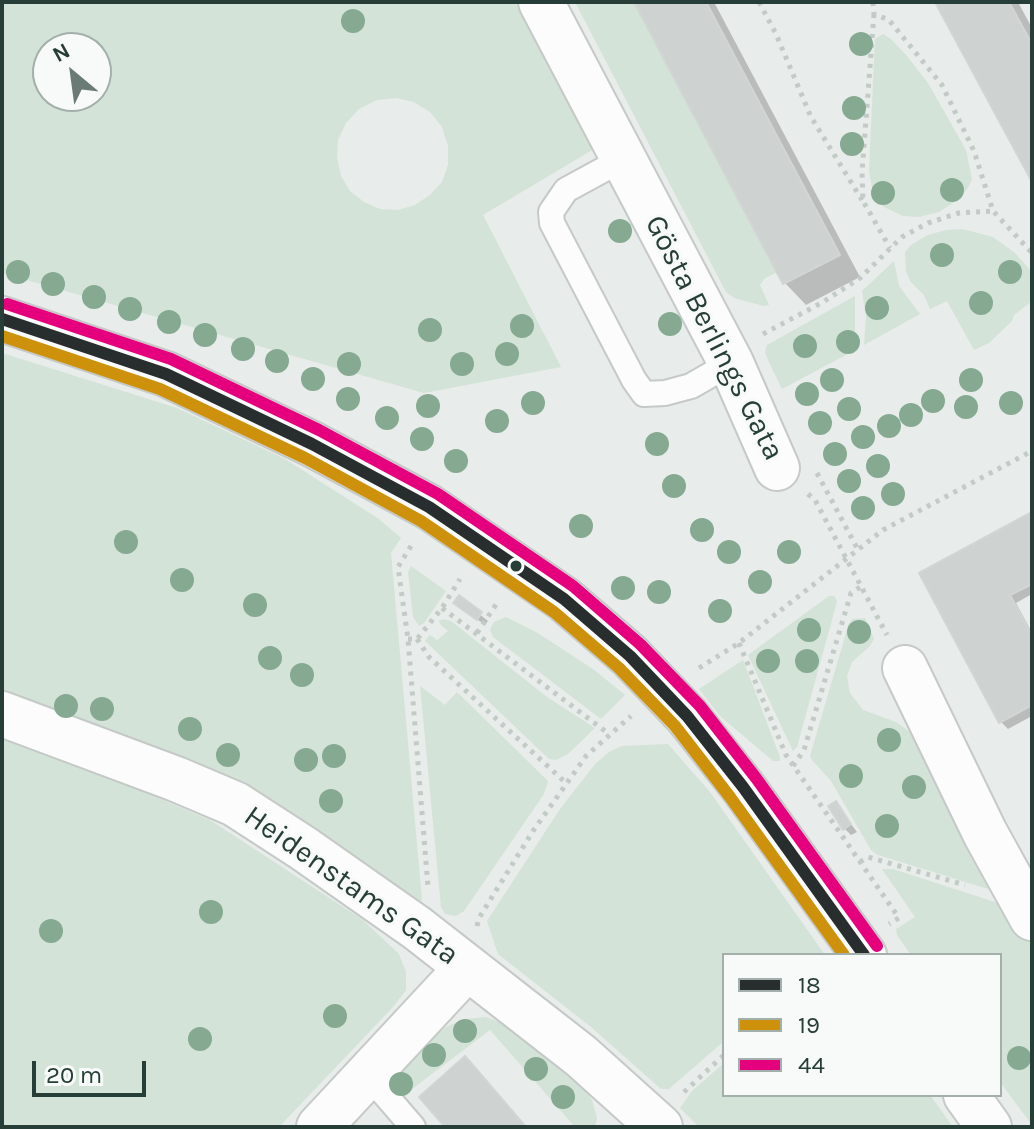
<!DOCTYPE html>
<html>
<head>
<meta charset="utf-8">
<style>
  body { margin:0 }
  #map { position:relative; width:1034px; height:1129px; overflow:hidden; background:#e8ecea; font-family:Karla,sans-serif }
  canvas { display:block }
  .frame { position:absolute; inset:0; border:4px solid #263e37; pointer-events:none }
  .legend { position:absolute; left:722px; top:953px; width:280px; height:144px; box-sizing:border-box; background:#f7faf8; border:2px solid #a3afab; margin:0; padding:10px 14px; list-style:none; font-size:24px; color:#263e37 }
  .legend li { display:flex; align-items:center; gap:16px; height:40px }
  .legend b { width:40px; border:2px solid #a3afab }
  .north { position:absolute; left:32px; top:32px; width:80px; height:80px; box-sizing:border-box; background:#f7faf8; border:2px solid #a3afab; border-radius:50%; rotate:331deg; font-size:22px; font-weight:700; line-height:32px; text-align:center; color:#263e37 }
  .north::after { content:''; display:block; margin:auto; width:28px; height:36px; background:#6a7b76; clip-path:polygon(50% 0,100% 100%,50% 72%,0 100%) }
  .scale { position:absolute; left:32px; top:1061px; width:114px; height:36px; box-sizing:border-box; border:4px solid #263e37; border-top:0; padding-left:10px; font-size:24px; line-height:28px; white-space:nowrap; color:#263e37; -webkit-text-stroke:6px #f7faf8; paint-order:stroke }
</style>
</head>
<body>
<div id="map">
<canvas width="1034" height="1129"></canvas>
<div class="frame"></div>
<ul class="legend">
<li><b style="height:10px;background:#282d2d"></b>18</li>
<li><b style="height:10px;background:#cd910b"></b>19</li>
<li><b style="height:10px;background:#e5007d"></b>44</li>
</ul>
<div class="north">N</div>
<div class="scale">20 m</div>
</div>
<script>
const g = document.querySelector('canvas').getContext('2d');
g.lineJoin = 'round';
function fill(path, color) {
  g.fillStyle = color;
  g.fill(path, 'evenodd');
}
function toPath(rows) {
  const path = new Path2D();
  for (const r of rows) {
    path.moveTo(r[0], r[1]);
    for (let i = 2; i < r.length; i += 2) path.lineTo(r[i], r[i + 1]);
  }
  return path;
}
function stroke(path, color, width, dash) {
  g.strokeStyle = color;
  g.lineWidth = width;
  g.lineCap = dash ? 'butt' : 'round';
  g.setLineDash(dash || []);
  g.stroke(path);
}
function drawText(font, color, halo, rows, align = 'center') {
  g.font = font + ' Karla,sans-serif';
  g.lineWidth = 6;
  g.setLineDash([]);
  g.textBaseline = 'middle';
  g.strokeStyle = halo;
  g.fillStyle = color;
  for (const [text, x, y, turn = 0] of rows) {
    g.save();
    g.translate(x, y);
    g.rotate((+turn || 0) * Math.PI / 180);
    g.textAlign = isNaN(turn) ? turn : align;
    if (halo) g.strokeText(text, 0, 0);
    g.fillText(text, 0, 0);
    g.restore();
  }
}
fill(toPath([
  [2,2,515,2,594,149,483,215,561,367,424,393,2,273],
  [48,48,96,48,96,96,48,96],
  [396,98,414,102,430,112,442,127,448,146,448,165,442,182,430,195,415,205,398,210,380,209,364,202,350,191,341,176,337,158,338,140,346,123,359,109,377,100],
  [575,2,634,2,777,272,764,279,760,285,769,305,764,306,734,298,726,292],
  [883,34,891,39,907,56,928,83,966,150,972,179,968,188,959,199,939,212,919,217,903,216,884,207,874,198,869,171,875,39],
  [962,229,993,237,1015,253,1032,272,1032,301,1014,315,1012,321,989,343,974,350,947,301,930,309,924,295,910,281,906,271,905,252,911,245,928,235,946,230],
  [894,261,899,286,920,314,864,345,866,316,862,291],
  [855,296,855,350,782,389,768,360,765,352,767,345],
  [2,353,177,408,285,459,379,519,401,538,391,553,422,900,418,903,215,774,184,758,2,692],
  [411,566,446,591,424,623,419,626,413,617,408,572],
  [829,596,834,596,837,601,835,609,797,747,793,751,748,655],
  [506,617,536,632,593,669,625,695,601,719,493,637,490,629,494,622],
  [865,618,874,639,869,647,852,662,847,676,850,693,863,710,896,722,914,735,993,887,988,889,878,855,871,850,831,781,812,760,810,756,849,623,853,619],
  [443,619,451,621,547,697,595,728,568,754,556,760,549,759,425,641,430,635,437,640,448,631,440,624,439,621],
  [743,660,780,757,780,761,773,761,720,716,699,689],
  [420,686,445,705,457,692,548,781,544,794,464,911,456,916,445,914,441,907],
  [2,732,210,820,363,920,399,954,406,972,406,990,393,1007,279,1127,2,1127],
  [668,744,710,792,825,955,724,955,724,1041,669,1089,661,1089,591,1027,498,954,487,921,560,809,595,764,609,752,622,746],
  [882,869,893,869,1004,905,1020,929,1032,940,1032,1125,1000,1082,1000,955,911,955,897,935,896,929,915,917],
  [486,1017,502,1023,585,1090,592,1100,597,1118,595,1127,575,1127,490,1030,395,1102,389,1084,429,1040,446,1027,465,1019],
  [724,1063,724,1095,930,1095,953,1127,699,1127,680,1108,692,1091]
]), '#d3e3d7');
fill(toPath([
  [636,2,714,2,860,277,806,305,785,283],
  [937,2,1018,2,1032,28,1032,178],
  [1032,514,1032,594,1016,603,1032,633,1032,716,1008,729,1001,722,921,573],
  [459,598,488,621,485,625,463,609],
  [836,804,857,832,851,835,844,828]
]), '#0003');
const building = toPath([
  [634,2,706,2,840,255,783,284,634,2],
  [935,2,1009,2,1032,44,1032,182,935,2],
  [1032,512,1032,584,1010,595,1032,636,1032,705,999,723,919,573,1032,512],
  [459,595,482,612,477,620,453,603,459,595],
  [836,801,851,824,843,830,828,806,836,801],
  [465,1056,526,1127,445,1127,419,1097,465,1056]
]);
fill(building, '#ced3d1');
stroke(building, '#d1d5d3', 2);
const service = toPath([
  [623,159,566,190,551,212,552,223,634,380,644,394,665,393,691,386,731,363],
  [368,1075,413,1127]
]);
const minor = toPath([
  [541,2,731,363,777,468],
  [905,668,985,833,1032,918],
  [2,714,176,779,235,804,303,848,417,928,581,1056,660,1127],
  [319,1127,467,968]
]);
const tertiary = toPath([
  [2,319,166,374,312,444,429,507,564,599,630,656,687,716,743,787,864,955],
  [966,1095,989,1127]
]);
stroke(service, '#c5c9c7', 28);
stroke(minor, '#c5c9c7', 48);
stroke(tertiary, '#c5c9c7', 48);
stroke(toPath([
  [759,2,776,34,811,117,862,200],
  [873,2,874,14,889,20,942,85,974,151,993,211,1032,253],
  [874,14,862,172,863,201,890,248],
  [763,334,823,302,860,278,902,237,928,223,959,213,993,211],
  [817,473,857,548],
  [808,494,815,500,887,635],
  [411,546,398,567,408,639,428,887],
  [442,608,609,734],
  [477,633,497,603],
  [408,639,417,639,442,608,460,579],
  [417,639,429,657,566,783],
  [739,643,786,755,899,918,889,924],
  [699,668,739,643,883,530,1032,451],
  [793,766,804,750,851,593,862,586],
  [860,862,868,857,965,885],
  [477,926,479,918,533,831,586,756,631,716],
  [684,1092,724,1055]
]), '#c3cbc7', 5, [4, 6]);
stroke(service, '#fcfcfc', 24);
stroke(minor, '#fcfcfc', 44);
stroke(tertiary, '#fcfcfc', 44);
stroke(toPath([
  [2,319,166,374,312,444,429,507,564,599,630,656,687,716,743,787,864,955]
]), '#282d2d', 12);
stroke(toPath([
  [2,336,160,389,305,458,421,521,554,612,619,668,675,726,730,797,844,955]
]), '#cd910b', 12);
stroke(toPath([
  [7,304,171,359,319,430,438,494,573,586,640,644,700,706,756,778,877,946]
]), '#e5007d', 12);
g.fillStyle = '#85a991';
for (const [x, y] of [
  [353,21],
  [861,44],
  [854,108],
  [852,144],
  [952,190],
  [883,193],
  [620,231],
  [942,255],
  [18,272],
  [1010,272],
  [53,284],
  [94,297],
  [981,303],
  [877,308],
  [130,309],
  [169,322],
  [670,324],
  [522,326],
  [430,330],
  [205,335],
  [848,342],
  [805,346],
  [243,349],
  [507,354],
  [277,361],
  [349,364],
  [462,364],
  [313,379],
  [832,380],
  [971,380],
  [807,394],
  [348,399],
  [933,401],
  [533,403],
  [1011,403],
  [428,406],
  [966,407],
  [849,409],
  [911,415],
  [387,418],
  [497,421],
  [820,423],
  [889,426],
  [863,437],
  [422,439],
  [657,444],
  [835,454],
  [456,461],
  [878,466],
  [849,481],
  [674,486],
  [893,494],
  [863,508],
  [581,526],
  [702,530],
  [126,542],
  [729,552],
  [789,552],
  [182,580],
  [760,582],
  [623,588],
  [659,592],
  [255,605],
  [720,611],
  [809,630],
  [859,632],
  [270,658],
  [768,661],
  [807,661],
  [302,675],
  [66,706],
  [102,709],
  [190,729],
  [889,740],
  [228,755],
  [334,756],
  [306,760],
  [851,776],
  [914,787],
  [331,801],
  [887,826],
  [211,912],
  [51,931],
  [335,1016],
  [465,1031],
  [200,1039],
  [434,1055],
  [1019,1058],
  [536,1069],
  [401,1084],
  [563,1097]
]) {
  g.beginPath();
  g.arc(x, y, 12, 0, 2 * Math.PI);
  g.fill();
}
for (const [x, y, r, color] of [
  [516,566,7,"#263e37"]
]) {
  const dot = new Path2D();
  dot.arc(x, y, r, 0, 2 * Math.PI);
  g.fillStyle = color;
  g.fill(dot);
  stroke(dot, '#f7faf8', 3);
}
drawText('30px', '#263e37', '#f7faf8', [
  ["Gösta Berlings Gata",714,338,63],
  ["Heidenstams Gata",351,886,35]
]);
</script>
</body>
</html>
